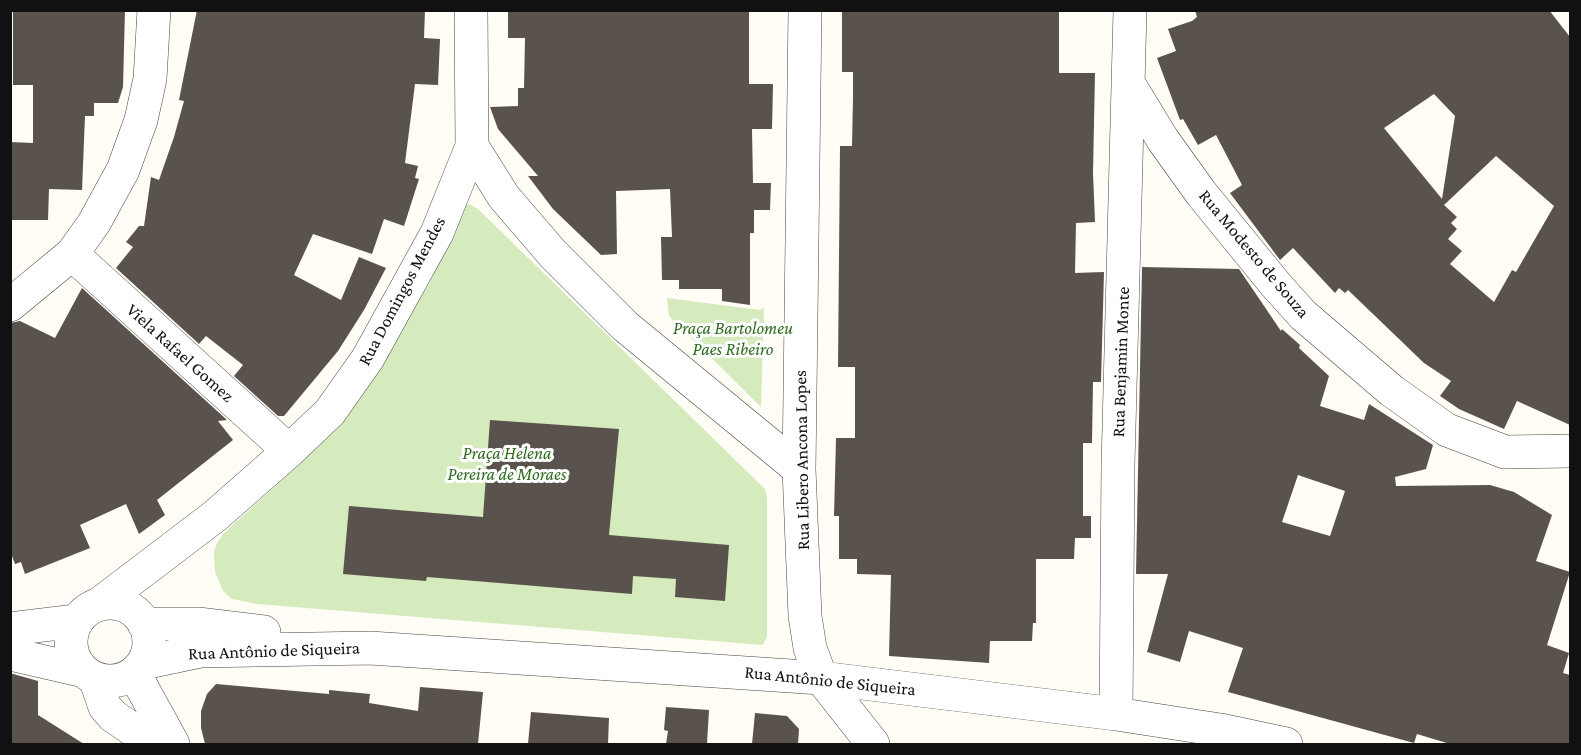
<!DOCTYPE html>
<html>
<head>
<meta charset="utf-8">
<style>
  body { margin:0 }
  #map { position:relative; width:1581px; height:755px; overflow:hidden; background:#fffdf5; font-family:"Crimson Pro",serif }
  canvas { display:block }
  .frame { position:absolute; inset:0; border:12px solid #111; pointer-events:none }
</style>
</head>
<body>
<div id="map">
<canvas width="1581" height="755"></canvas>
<div class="frame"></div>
</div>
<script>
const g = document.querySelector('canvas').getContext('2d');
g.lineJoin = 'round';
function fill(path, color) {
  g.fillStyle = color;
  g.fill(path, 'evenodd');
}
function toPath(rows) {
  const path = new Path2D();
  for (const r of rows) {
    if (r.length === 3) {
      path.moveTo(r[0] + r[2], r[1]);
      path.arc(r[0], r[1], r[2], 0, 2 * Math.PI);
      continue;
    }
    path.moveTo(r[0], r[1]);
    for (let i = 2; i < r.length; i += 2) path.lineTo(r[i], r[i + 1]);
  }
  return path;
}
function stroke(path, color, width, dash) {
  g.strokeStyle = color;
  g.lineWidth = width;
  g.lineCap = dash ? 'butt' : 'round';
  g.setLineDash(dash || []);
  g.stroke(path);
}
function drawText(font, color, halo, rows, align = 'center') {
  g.font = font + ' "Crimson Pro",serif';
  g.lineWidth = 6;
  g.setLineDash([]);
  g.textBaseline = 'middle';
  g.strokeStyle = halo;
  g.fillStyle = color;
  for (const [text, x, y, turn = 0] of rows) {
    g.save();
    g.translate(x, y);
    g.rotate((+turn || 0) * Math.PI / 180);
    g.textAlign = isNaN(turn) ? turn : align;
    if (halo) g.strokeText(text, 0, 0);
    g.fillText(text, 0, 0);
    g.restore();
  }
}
fill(toPath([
  [469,204,478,209,765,489,767,497,767,636,763,645,257,604,232,599,223,591,215,572,214,552,217,543,224,533,303,461,337,424,428,286,462,207],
  [667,298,760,310,764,307,761,407,669,316]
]), '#d5ebbd');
fill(toPath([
  [13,10,125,10,123,87,118,103,94,103,94,116,85,116,82,190,49,189,48,220,10,220,10,142,33,143,33,85,13,85],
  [197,10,425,10,424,38,440,39,438,85,415,84,405,163,418,166,415,178,419,179,404,226,384,219,372,254,313,234,294,275,341,300,359,257,386,268,364,310,338,351,284,416,278,416,234,376,243,365,206,336,199,344,116,268,133,247,126,242,139,226,144,226,151,177,159,180,174,137,184,101,179,100],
  [508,10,749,10,749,84,773,84,772,129,752,129,753,183,771,183,770,210,754,210,754,233,750,233,750,305,722,301,722,289,679,289,679,280,662,280,661,237,672,237,670,189,616,191,617,254,601,255,553,209,528,176,538,176,498,129,490,107,518,106,518,88,524,88,525,38,508,38],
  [842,10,1059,10,1059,73,1095,73,1093,173,1095,222,1076,223,1075,273,1104,272,1101,382,1093,382,1092,443,1083,443,1083,516,1091,516,1091,538,1075,538,1074,559,1036,559,1036,623,1033,623,1032,641,990,641,989,663,889,656,891,575,857,574,857,559,839,559,839,516,834,516,836,438,855,438,855,367,838,367,840,146,852,146,853,98,853,72,842,72],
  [1195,10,1549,10,1570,37,1570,425,1517,401,1504,429,1459,409,1440,396,1451,381,1424,363,1348,290,1345,293,1339,288,1335,293,1293,248,1280,260,1230,193,1242,185,1216,135,1198,145,1183,119,1180,120,1157,58,1176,51,1168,29,1192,21,1197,17],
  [1434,94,1455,116,1442,199,1384,128],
  [1496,156,1554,206,1516,272,1512,270,1494,302,1450,264,1462,251,1448,239,1457,229,1451,223,1457,217,1444,205],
  [1142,267,1239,269,1281,331,1282,329,1300,345,1299,348,1329,376,1320,406,1364,420,1369,404,1433,445,1426,469,1395,477,1396,486,1490,485,1514,492,1552,515,1536,561,1570,572,1547,645,1569,653,1563,673,1570,675,1570,744,1450,744,1417,734,1414,743,1228,692,1243,648,1189,631,1180,662,1147,652,1168,574,1136,574],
  [1298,475,1345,491,1330,536,1282,522],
  [82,288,227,420,218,421,233,440,157,500,165,515,139,534,126,504,80,525,90,548,25,574,21,562,15,564,10,551,10,323,20,321,55,338],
  [490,420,619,429,609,535,729,545,725,601,675,597,676,579,633,576,632,594,427,577,426,581,343,574,349,506,483,517],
  [10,673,38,681,38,715,84,744,10,744],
  [216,684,329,694,329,690,370,694,369,703,418,711,420,687,483,692,478,744,205,744,201,728,201,711,207,694],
  [666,707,709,710,707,744,666,744,668,731,664,730],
  [531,712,609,718,608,744,528,744],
  [755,713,787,716,799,729,798,744,752,744]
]), '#5a524d');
const minor = toPath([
  [805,10,799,469,805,616,810,648,821,678,873,744],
  [1130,86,1163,140,1201,193,1276,285,1303,315,1392,391,1447,430,1505,452,1570,451],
  [472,146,504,197,553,254,625,326,799,469],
  [72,254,289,451],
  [10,305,72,254,94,223,123,170,141,120,150,79,154,10],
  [110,642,39],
  [98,605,215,516,289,451,330,412,368,358,437,233,472,146,471,10],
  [144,624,198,624,264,632],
  [10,629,76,621],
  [10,654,84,671],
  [143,663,200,651,370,648,821,678,1116,714,1220,730,1286,744],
  [134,673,173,744],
  [95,678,105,707,113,716,154,744],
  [1116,714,1118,465,1130,10]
]);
stroke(minor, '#444', 34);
stroke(minor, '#fff', 33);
drawText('18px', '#111', '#fff', [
  ["Rua Modesto de Souza",1254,254,50],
  ["Rua Domingos Mendes",402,291,-62],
  ["Viela Rafael Gomez",180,353,42],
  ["Rua Benjamin Monte",1121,362,-88],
  ["Rua Libero Ancona Lopes",802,460,-91],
  ["Rua Antônio de Siqueira",274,651,-2],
  ["Rua Antônio de Siqueira",830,681,6]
]);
drawText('italic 18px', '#2f6b1f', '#fff', [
  ["Praça Bartolomeu",733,328],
  ["Paes Ribeiro",733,349],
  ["Praça Helena",507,453],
  ["Pereira de Moraes",507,474]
]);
</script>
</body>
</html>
